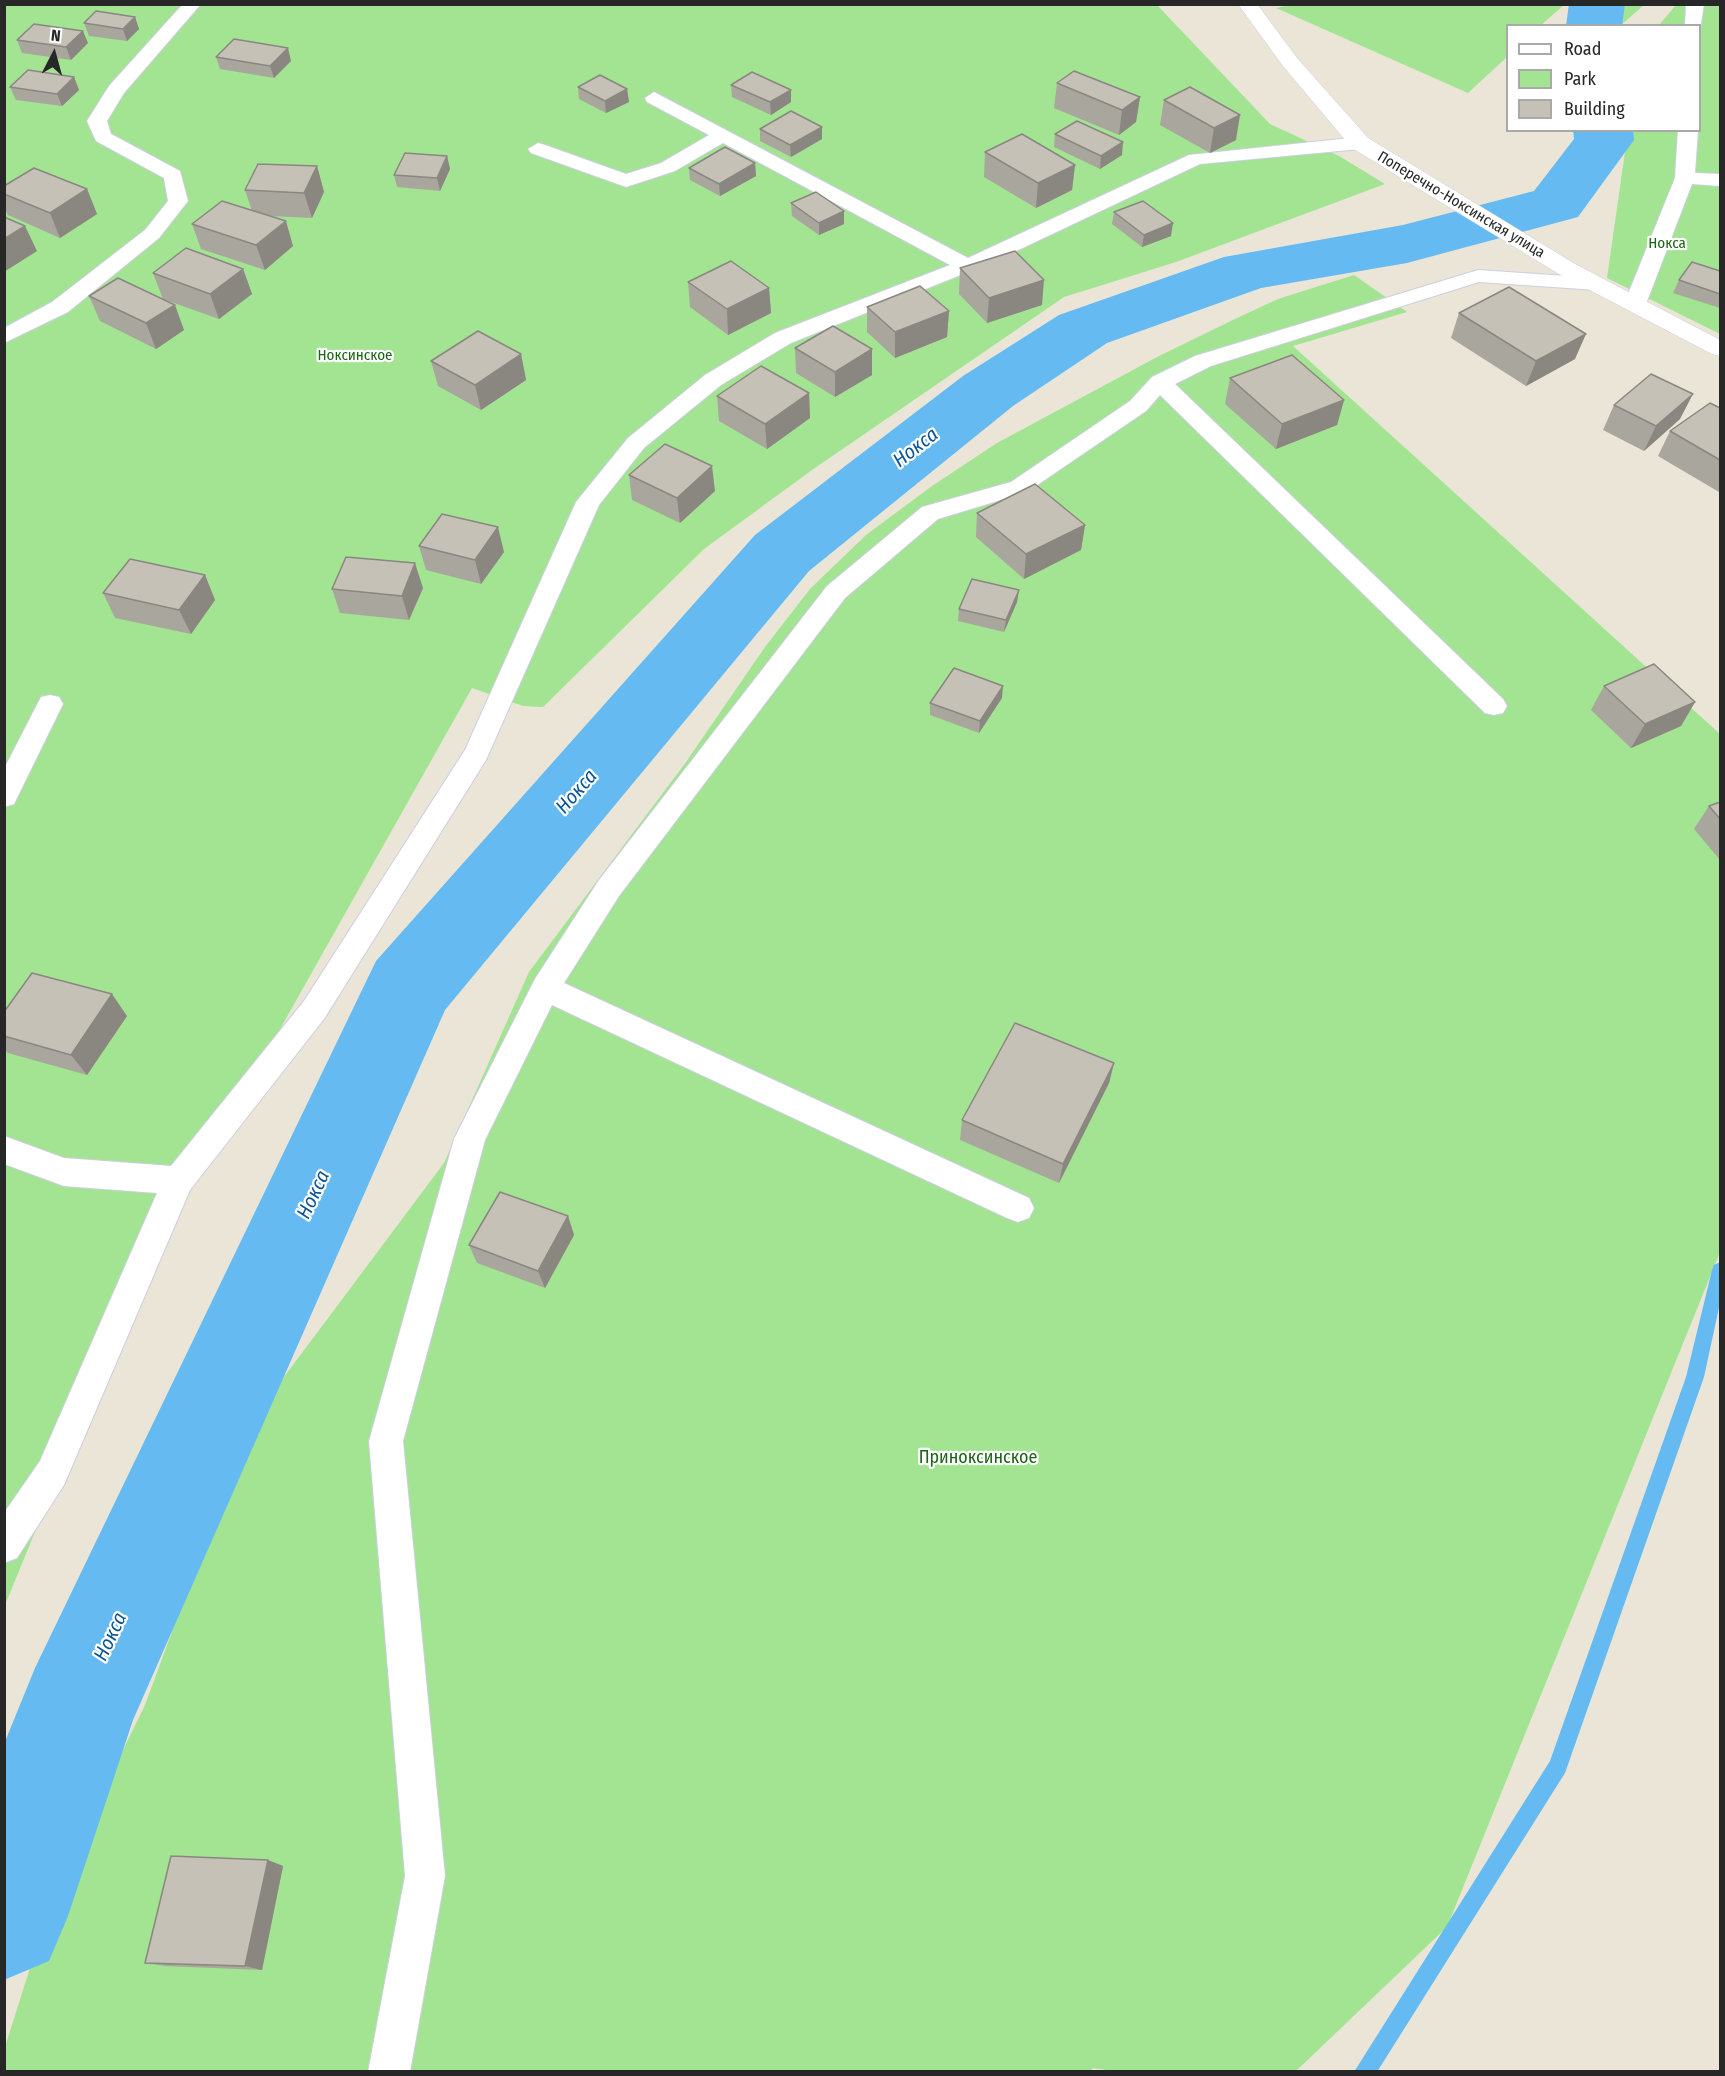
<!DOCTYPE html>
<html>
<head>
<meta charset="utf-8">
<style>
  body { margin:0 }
  #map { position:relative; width:1725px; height:2076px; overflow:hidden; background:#eae5d7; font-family:"Fira Sans Condensed",sans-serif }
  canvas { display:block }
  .frame { position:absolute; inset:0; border:6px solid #272727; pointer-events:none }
  .legend { position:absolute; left:1506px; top:24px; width:195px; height:108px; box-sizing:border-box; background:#fff; border:2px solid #a9a9a9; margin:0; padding:8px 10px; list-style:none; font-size:18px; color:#272727 }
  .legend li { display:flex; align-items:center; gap:12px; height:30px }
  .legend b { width:30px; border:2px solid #a9a9a9 }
  .north { position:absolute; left:24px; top:24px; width:60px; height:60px; -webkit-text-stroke:4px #fff; paint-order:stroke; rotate:6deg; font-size:16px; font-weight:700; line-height:24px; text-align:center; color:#272727 }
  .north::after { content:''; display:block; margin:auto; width:21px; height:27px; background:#272727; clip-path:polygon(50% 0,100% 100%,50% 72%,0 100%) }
</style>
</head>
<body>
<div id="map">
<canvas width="1725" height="2076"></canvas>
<div class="frame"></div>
<ul class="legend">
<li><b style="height:8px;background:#fff"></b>Road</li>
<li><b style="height:16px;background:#a2e491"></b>Park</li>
<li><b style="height:16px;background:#c5c1b7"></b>Building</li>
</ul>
<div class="north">N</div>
</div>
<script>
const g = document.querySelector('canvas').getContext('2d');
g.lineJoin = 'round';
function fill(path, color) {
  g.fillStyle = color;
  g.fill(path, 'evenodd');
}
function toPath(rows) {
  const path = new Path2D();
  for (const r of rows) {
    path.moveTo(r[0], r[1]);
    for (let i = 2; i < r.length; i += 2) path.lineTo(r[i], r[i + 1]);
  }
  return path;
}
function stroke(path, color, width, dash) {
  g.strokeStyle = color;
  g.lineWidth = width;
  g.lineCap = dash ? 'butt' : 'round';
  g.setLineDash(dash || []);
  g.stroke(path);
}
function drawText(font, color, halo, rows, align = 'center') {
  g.font = font + ' "Fira Sans Condensed",sans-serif';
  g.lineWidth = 4.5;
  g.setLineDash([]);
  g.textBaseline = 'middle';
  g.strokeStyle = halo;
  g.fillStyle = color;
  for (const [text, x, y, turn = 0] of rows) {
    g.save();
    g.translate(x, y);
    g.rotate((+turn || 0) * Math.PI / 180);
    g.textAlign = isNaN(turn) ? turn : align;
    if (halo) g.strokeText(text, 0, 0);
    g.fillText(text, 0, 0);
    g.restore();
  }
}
fill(toPath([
  [5,5,1157,5,1270,124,1339,156,1385,184,1176,262,1064,297,812,470,704,549,543,707,523,706,472,688,190,1189,60,1471,5,1605],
  [1291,5,1291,4,1564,5,1541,25,1508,26,1507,57,1468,93,1276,8],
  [1577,5,1576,5,1644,5,1620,26,1607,25],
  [1676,5,1720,5,1720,334,1607,278,1628,131,1700,130,1700,26,1659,25],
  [1354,275,1407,312,1293,346,1720,734,1720,1252,1447,1927,1296,2071,1119,2072,1093,2068,1090,2072,5,2072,5,2047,55,1889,145,1705,248,1425,444,1163,529,972,686,762,765,647,810,589,866,535,932,486,997,443,1159,356,1235,319,1278,299]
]), '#a2e491');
fill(toPath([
  [1720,1262,1720,1303,1704,1377,1565,1773,1377,2072,1354,2072,1550,1761,1686,1377,1712,1270,1714,1265,1720,1262]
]), '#65baf2');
fill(toPath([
  [1569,4,1625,4,1622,26,1566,26,1569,4],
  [1573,130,1633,130,1634,140,1578,217,1407,263,1261,288,1107,343,1013,406,809,571,445,1010,133,1720,68,1916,49,1961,4,1980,4,1744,35,1668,376,961,755,535,963,376,1059,315,1224,257,1403,225,1534,191,1574,139,1573,130]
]), '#65baf2');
const lane = toPath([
  [183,4,201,4,124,93,107,121,111,134,180,171,188,201,159,238,68,312,4,343,4,328,52,302,145,230,168,201,164,178,96,141,87,121,109,86,183,4],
  [1686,4,1704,4,1700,30,1700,26,1685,26,1686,4],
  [654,92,968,258,1189,155,1360,137,1370,143,1360,149,1200,164,993,262,791,343,721,385,644,448,599,505,486,760,324,1019,190,1190,64,1485,17,1558,4,1563,4,1513,40,1461,157,1193,64,1186,4,1164,4,1136,64,1158,171,1166,304,1001,465,750,576,502,628,438,705,375,775,333,950,265,723,143,675,171,626,187,531,153,528,149,538,143,545,145,626,174,661,163,709,135,647,102,645,98,654,92],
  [1678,130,1698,130,1695,173,1720,174,1720,186,1692,184,1646,304,1643,309,1635,310,1627,309,1624,304,1675,178,1678,130],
  [1478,270,1597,278,1604,280,1607,284,1604,288,1597,290,1479,282,1211,366,1175,384,1503,699,1507,706,1503,713,1494,715,1485,713,1160,395,1146,411,1027,492,938,519,845,598,619,896,564,983,1029,1198,1034,1208,1029,1218,1018,1222,1007,1218,552,1005,485,1140,403,1441,445,1876,410,2072,368,2072,405,1876,369,1441,454,1139,535,979,599,880,827,586,922,507,1011,482,1130,401,1152,377,1195,356,1478,270],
  [50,695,59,697,63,704,14,804,4,807,4,769,41,697,50,695]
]);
const street = toPath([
  [1238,4,1257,4,1297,58,1368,138,1575,264,1720,340,1720,356,1712,354,1559,274,1352,148,1283,66,1238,4]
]);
stroke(lane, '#cdcee1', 2);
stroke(street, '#cdcee1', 1);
fill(lane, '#fff');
fill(street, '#fff');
fill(toPath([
  [135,17,139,29,127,41,89,36,84,23],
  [17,40,88,43,71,60,22,53],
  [216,57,291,61,274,78,220,69],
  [74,77,79,90,62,106,16,100,10,87],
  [1057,83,1140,97,1136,122,1119,135,1054,108],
  [731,85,791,102,771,115,732,97],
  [578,87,627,89,629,102,606,113,579,99],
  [1164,100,1236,140,1210,153,1160,125],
  [822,127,822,139,791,157,760,141,760,129],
  [1055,134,1122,155,1100,169,1054,147],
  [985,152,1075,165,1072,190,1036,208,984,177],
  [447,156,450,169,440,191,397,187,394,175],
  [755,163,756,176,720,196,690,180,689,168],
  [317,166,324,192,312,218,269,216,293,246,265,270,201,249,192,224,252,211,245,190],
  [4,186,87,189,97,214,60,238,8,215,4,208],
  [791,203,844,211,844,224,819,235,792,216],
  [1114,212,1171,236,1142,247,1112,224],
  [960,268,1042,305,987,323,959,294],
  [243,269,252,294,219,319,163,299,153,273],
  [1720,271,1720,308,1673,293,1679,280],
  [688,282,769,288,771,313,728,335,690,307],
  [89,296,184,330,156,349,100,321],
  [867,307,949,311,947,337,895,358,867,332],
  [1459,313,1575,359,1526,386,1451,338],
  [795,348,872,375,835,397,796,373],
  [521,354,526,380,481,410,438,386,431,361],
  [1230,378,1344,400,1337,425,1276,449,1225,404],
  [809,393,810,418,767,449,719,421,717,396],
  [1614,405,1680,419,1644,451,1603,430],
  [1720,408,1720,490,1719,492,1658,456,1670,431],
  [629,475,715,491,680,523,632,500],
  [977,513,1085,525,1081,550,1024,579,976,537],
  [419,546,504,552,481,584,426,570],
  [205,575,215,600,191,634,115,618,103,593],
  [423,588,409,620,340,613,332,589],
  [1019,590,1017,602,1004,632,958,621,959,609],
  [1604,686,1695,702,1681,726,1631,748,1591,710],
  [1002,698,979,733,930,715,930,703],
  [1720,802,1720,860,1694,829,1709,806],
  [4,1012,127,1016,87,1075,8,1053,4,1049],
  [1114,1063,1109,1083,1059,1183,960,1140,962,1120],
  [568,1216,574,1235,545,1288,477,1263,469,1245],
  [283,1866,262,1970,165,1966,145,1963]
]), '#a9a69d');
fill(toPath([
  [135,17,139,29,127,41,123,29],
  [83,31,88,43,71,60,66,47],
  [288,48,291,61,274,78,270,66],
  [74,77,79,90,62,106,57,94],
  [627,89,629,102,606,113,605,101],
  [791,90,791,102,771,115,770,102],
  [1140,97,1136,122,1119,135,1122,110],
  [1240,115,1236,140,1210,153,1214,128],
  [822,127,822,139,791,157,790,145],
  [1123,142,1122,155,1100,169,1101,156],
  [447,156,450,169,440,191,437,178],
  [755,163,756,176,720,196,719,184],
  [1075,165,1072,190,1036,208,1038,183],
  [317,166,324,192,312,218,304,193],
  [87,189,97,214,60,238,50,213],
  [844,211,844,224,819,235,819,223],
  [286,221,293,246,265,270,256,245],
  [1173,223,1171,236,1142,247,1144,235],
  [25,226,37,251,4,272,4,239],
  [243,269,252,294,219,319,210,294],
  [1044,280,1042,305,987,323,989,298],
  [769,288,771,313,728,335,727,309],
  [175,305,184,330,156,349,146,323],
  [949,311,947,337,895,358,895,332],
  [1586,334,1575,359,1526,386,1536,361],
  [872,349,872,375,835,397,835,372],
  [521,354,526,380,481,410,475,385],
  [809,393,810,418,767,449,765,424],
  [1693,394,1680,419,1644,451,1656,426],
  [1344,400,1337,425,1276,449,1282,424],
  [712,466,715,491,680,523,677,498],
  [1085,525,1081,550,1024,579,1026,554],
  [498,527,504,552,481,584,475,560],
  [415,563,423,588,409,620,402,596],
  [205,575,215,600,191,634,179,610],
  [1019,590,1017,602,1004,632,1006,620],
  [1003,686,1002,698,979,733,980,721],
  [1695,702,1681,726,1631,748,1645,724],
  [112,994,127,1016,87,1075,71,1055],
  [1114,1063,1109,1083,1059,1183,1063,1164],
  [568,1216,574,1235,545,1288,538,1271],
  [268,1860,283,1866,262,1970,245,1966]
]), '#8a8780');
const building = toPath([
  [96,11,135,17,123,29,84,23,96,11],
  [34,24,83,31,66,47,17,40,34,24],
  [234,39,288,48,270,66,216,57,234,39],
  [28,70,74,77,57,94,10,87,28,70],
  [1074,71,1140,97,1122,110,1057,83,1074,71],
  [752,72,791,90,770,102,731,85,752,72],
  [600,75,627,89,605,101,578,87,600,75],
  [1190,87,1240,115,1214,128,1164,100,1190,87],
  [791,111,822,127,790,145,760,129,791,111],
  [1077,121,1123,142,1101,156,1055,134,1077,121],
  [1022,134,1075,165,1038,183,985,152,1022,134],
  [725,147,755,163,719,184,689,168,725,147],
  [405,153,447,156,437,178,394,175,405,153],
  [258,164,317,166,304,193,245,190,258,164],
  [34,168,87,189,50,213,4,194,4,186,34,168],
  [816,192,844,211,819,223,791,203,816,192],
  [222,201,286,221,256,245,192,224,222,201],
  [1143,201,1173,223,1144,235,1114,212,1143,201],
  [4,217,25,226,4,239,4,217],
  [186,248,243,269,210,294,153,273,186,248],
  [1015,251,1044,280,989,298,960,268,1015,251],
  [731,261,769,288,727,309,688,282,731,261],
  [1692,262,1720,271,1720,294,1679,280,1692,262],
  [118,278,175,305,146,323,89,296,118,278],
  [920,286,949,311,895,332,867,307,920,286],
  [1509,287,1586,334,1536,361,1459,313,1509,287],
  [833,326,872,349,835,372,795,348,833,326],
  [478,331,521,354,475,385,431,361,478,331],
  [1292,355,1344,400,1282,424,1230,378,1292,355],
  [761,366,809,393,765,424,717,396,761,366],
  [1651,374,1693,394,1656,426,1614,405,1651,374],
  [1710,403,1720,408,1720,460,1670,431,1710,403],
  [665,444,712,466,677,498,629,475,665,444],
  [1035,484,1085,525,1026,554,977,513,1035,484],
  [442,514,498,527,475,560,419,546,442,514],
  [346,557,415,563,402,596,332,589,346,557],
  [130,559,205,575,179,610,103,593,130,559],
  [972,579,1019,590,1006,620,959,609,972,579],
  [1654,664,1695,702,1645,724,1604,686,1654,664],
  [954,668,1003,686,980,721,930,703,954,668],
  [1720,802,1720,819,1709,806,1720,802],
  [32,973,112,994,71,1055,4,1036,4,1012,32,973],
  [1015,1023,1114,1063,1063,1164,962,1120,1015,1023],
  [500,1192,568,1216,538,1271,469,1245,500,1192],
  [171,1856,268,1860,245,1966,145,1963,171,1856]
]);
fill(building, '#c5c1b7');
stroke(building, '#8a8780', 1.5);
drawText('15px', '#272727', '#fff', [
  ["Поперечно-Ноксинская улица",1461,205,31]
]);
drawText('15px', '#1c6416', '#fff', [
  ["Нокса",1667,244],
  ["Ноксинское",355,356]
]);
drawText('18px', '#1c6416', '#fff', [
  ["Приноксинское",978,1458]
]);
drawText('italic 20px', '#085499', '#fff', [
  ["Нокса",916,448,-38],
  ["Нокса",577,792,-49],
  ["Нокса",314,1195,-65],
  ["Нокса",111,1637,-65]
]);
</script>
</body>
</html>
